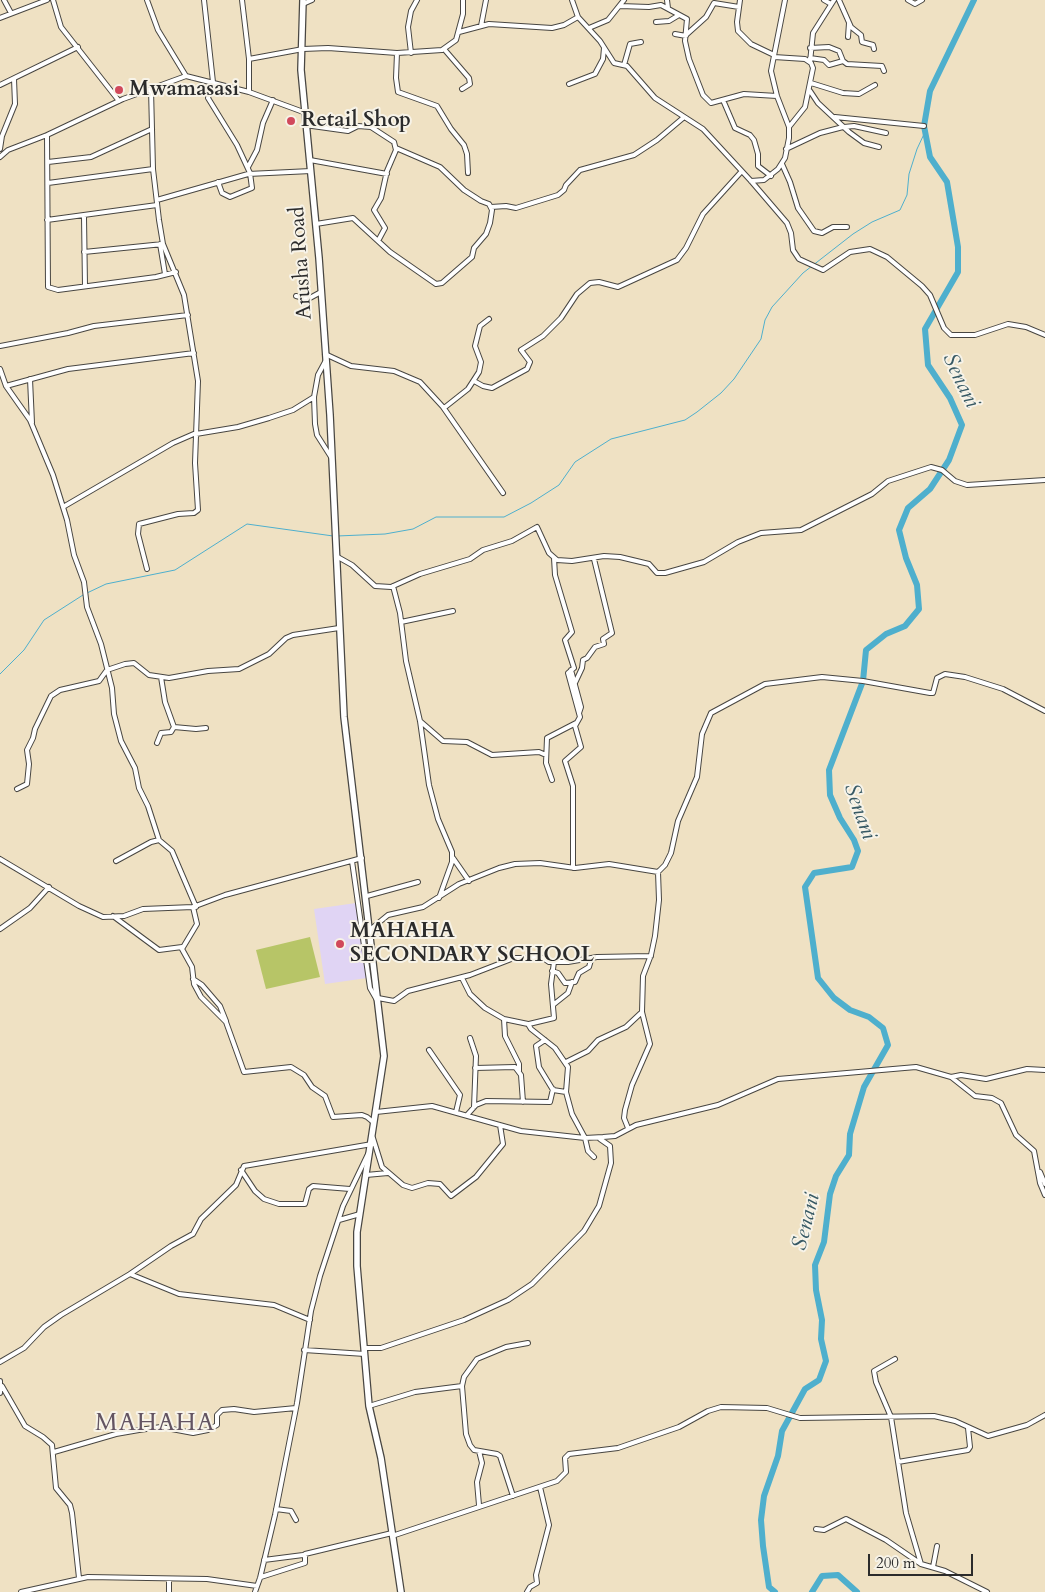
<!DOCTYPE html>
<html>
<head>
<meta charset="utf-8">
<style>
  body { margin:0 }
  #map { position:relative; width:1045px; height:1592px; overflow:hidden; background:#efe1c3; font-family:Cardo,serif }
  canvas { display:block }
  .scale { position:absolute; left:868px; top:1554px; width:105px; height:22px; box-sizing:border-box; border:2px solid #2b2b2b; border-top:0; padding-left:6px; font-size:15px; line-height:18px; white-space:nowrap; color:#2b2b2b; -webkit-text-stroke:4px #f7f3e8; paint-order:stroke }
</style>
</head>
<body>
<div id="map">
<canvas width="1045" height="1592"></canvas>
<div class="scale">200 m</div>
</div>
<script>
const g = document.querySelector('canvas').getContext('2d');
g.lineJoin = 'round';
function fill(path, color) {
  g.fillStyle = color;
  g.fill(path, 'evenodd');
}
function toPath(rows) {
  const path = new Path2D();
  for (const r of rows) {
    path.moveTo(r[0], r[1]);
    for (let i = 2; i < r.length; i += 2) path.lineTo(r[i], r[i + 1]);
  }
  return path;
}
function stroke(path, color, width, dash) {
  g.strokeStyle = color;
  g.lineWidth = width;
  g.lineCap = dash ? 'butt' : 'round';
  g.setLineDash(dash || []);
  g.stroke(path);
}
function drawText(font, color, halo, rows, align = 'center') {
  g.font = font + ' Cardo,serif';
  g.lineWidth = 4;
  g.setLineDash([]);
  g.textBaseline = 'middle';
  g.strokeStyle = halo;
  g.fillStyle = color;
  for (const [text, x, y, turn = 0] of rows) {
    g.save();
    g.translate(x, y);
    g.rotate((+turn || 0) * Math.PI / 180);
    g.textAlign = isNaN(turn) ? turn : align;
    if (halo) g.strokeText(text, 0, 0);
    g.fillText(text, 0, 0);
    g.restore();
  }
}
fill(toPath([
  [356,903,367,978,325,984,314,909]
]), '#e0d4f4');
fill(toPath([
  [310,937,320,977,266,989,256,950]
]), '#b7c567');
stroke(toPath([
  [337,536,385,534,413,529,436,517,504,517,531,503,559,485,575,462,611,439,685,420,697,412,721,393,734,379,761,339,765,320,772,307,803,273,853,234,872,222,900,210,907,195,909,174,917,149,925,132],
  [87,593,106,584,175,570,247,524,333,536],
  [0,674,24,650,44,620,83,595]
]), '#4eafcd', 1);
stroke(toPath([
  [775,1592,769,1587,763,1546,761,1520,764,1496,778,1456,782,1431,805,1389,819,1380,826,1361,821,1339,822,1320,816,1290,815,1265,824,1242,830,1194,836,1176,849,1155,850,1134,864,1087,888,1045,883,1028,869,1017,850,1010,834,998,818,978,805,887,814,873,852,867,858,851,854,840,840,818,830,795,829,770,863,681,866,650,886,634,905,626,919,609,917,585,906,558,899,530,908,508,930,489,949,460,962,425,950,398,928,365,925,329,958,272,958,247,947,182,930,157,924,126,930,91,974,0],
  [812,1592,822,1576,838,1575,857,1592]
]), '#4eafcd', 6);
const street = toPath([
  [4,0,11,13],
  [53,0,61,27,119,101],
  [147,0,158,30,186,76],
  [204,0,213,82,208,98,237,145,250,173],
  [242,0,249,59,249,92],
  [572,0,578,17,600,41,614,63,627,66,655,98,703,129,751,181,787,223,791,233,793,250,799,259,823,270,850,252,870,249,887,257,922,286,930,295,944,328,951,335,975,335,1008,324,1026,327,1045,335],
  [667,0,668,8],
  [740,0,737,22,738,31,751,44,774,55],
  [824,0,831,4],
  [839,0,851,27,861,35,862,42,873,45,874,49],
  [908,0,915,4,922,0],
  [303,4,312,0],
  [620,6,649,7,661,5,687,19,685,41,689,59,703,95,711,103,744,94,777,96],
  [0,18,47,0],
  [656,22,669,21,679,15],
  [481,26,486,0],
  [589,28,608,20,624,0],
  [459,32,489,24,552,28,564,25,578,17],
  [675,34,686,36],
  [686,35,706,17,714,3,739,7],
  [848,37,849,23],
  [810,48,829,47,839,51,843,61,847,64,882,66,884,71],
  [444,49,469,78,470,84,462,89],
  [397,53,396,78,398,92,437,106,451,129,464,145,467,154,468,173],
  [411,53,408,27,411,11,417,0],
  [774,57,805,59,811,63,813,68,805,107,789,127],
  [810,58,824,60,829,65,843,61],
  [249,59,303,49,328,48,397,53,442,50,456,40,463,14,463,0],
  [810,62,813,33,834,0],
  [624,65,630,44,641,42],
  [811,83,843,93,859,94,875,85],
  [569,84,595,74,603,59,604,48],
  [0,85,78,47],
  [810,91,818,103,849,132,864,143,879,147],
  [723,100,735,128,750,135,754,140,758,154,758,166,771,176],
  [835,117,924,126],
  [305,125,348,131,358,126,371,127,394,142,396,150,387,171,381,198,374,210,385,228,378,241],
  [844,127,854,126,886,133],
  [47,135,48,287,58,290,156,277,176,272],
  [0,149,2,136,15,104,14,79],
  [786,149,820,133,843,127],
  [0,157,8,150,47,135,123,99,186,76,249,92,306,113],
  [310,160,387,174],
  [48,162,91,157,152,129],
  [782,164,790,182,798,208,814,231,822,233,833,227,847,227],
  [248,167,257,150,263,123,273,100],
  [751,181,764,180,778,169,785,158,789,138,789,127,777,96,771,71,785,0],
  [218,182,222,193,230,197,252,188,250,173],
  [48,183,153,169],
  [157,200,248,174,311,171],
  [491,207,506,206,516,208,558,195,564,190,566,185,580,170,634,155,657,140,683,118],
  [84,217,85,286],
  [47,220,157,205],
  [316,224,353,218,390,252,436,284,442,283,472,257,474,248,486,234,490,223,492,210,489,204,481,201,464,190,440,167,396,148],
  [160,244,165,274],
  [84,252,163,244],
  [296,296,308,299,321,292],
  [0,346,68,333,94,326,188,315],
  [325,354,351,366,394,371,420,382,443,407,503,493],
  [325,362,318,375,314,397,315,424,317,435,331,457],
  [0,369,6,386,30,420,53,475,67,520,74,555,84,582,87,607,101,644,112,688,114,714,121,741,135,768,139,788,148,806,159,840,172,851,196,907],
  [30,379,32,423],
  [474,381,483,386,492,388,527,369,530,362,521,350,543,336,561,318,577,294,590,283,599,282,618,287,677,260,686,248,703,214,741,172],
  [6,386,68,369,194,353],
  [444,408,468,389,479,372,481,362,475,346,480,326,489,319],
  [196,434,238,427,269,418,293,410,314,397],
  [63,507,173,443,196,433],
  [336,556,352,565,375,586,391,587,420,574,470,559,483,550,512,541,537,527,549,553,557,560,572,561,604,556,620,557,649,564,657,573,665,573,704,562,738,542,761,533,801,530,872,494,888,481,931,467,942,470,955,481,967,485,1045,480],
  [554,558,555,575,572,632,565,640,574,668,568,673,580,717,575,726,581,747,565,761,573,786,573,868],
  [147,569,138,534,139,524,178,514,194,513,198,510,195,463,198,381,184,295,163,244,159,220,153,169,151,89],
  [393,586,400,613,406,661,420,721,429,785,438,819,452,852,452,862,439,898],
  [401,622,453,611],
  [571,670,581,707,579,713],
  [575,683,582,668,583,660,587,658,595,647,604,644,603,639,612,633,594,559],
  [420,721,443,741,467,742,492,755,539,752,546,755],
  [174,727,196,729,206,728],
  [157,743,161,733,171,732,174,727,165,702,161,677],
  [552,780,546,763,547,738,576,723],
  [17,789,27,784,29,764,27,750,33,738,35,729,51,696,60,690,99,681,107,670,125,664,134,663,149,675,169,678,208,671,239,669,269,654,286,638,293,635,339,628],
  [453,858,469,881],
  [0,859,79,906,103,917,124,916,143,909,193,907,225,895,362,858],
  [116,861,151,842,159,840],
  [352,861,370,988,378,1002],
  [367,896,418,882],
  [193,907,197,924,182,949,192,967,194,984,201,997,226,1022,244,1072,291,1067,304,1075,312,1087,325,1096,333,1117,362,1115,367,1117,373,1122],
  [113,916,159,950,182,947],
  [0,929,30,908,49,887],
  [371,929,388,915,423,907,459,884,499,868,515,864,540,863,575,868,609,864,658,872],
  [552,971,558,973,565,983,575,982,579,973,589,967,591,960],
  [462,978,470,994,485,1008,504,1019,528,1024,531,1029,555,1048,568,1067,566,1092],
  [193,979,202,985,220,1006,226,1021],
  [378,998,394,1001,408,991,470,975,514,958,543,958,549,962,568,962,597,957,651,956],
  [553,1005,568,993,572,982],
  [504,1019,505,1036,519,1064,519,1071],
  [529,1024,554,1018,551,984,554,962],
  [470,1038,476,1056,474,1107],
  [545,1040,536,1046,539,1067,553,1090,566,1092,572,1114,585,1138],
  [429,1050,460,1095,456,1112],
  [566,1062,588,1051,598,1040,626,1027,642,1012],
  [475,1068,515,1067,521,1075,523,1102],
  [951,1077,961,1075,986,1079,1027,1069,1045,1070],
  [376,1112,432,1106,521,1131,585,1138,603,1137,615,1136,636,1125,718,1105,778,1079,916,1067,951,1077,975,1096,992,1098,1001,1103,1016,1135,1034,1151,1040,1183,1045,1195],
  [467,1115,476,1105,486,1101,550,1102,553,1089],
  [628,1128,624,1118,625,1110,632,1085,650,1044,642,1012,643,976,651,955,655,936,659,900,658,872,665,865,671,853,678,821,697,777,702,734,711,713,765,684,822,677,863,681,930,693,933,693,937,678,945,674,965,677,1003,689,1045,711],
  [373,1138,382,1167,403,1185,412,1188,428,1183,440,1184,451,1196,476,1177,503,1144,500,1125],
  [585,1138,588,1151,594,1157],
  [241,1170,255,1191,264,1199,279,1204,305,1204,309,1189,313,1186,350,1189],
  [1040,1172,1045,1184],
  [366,1175,388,1173],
  [339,1220,360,1214],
  [130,1274,171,1246,193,1234,201,1219,236,1185,244,1166,372,1144],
  [364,1348,381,1348,464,1320,508,1300,532,1284,584,1231,599,1206,611,1163,610,1146,600,1139],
  [304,1350,365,1354],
  [895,1359,874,1371,876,1382,891,1417,906,1513,921,1564],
  [0,1362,24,1348,44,1327,61,1315,130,1274,179,1294,274,1305,310,1320],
  [0,1381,0,1393],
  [2,1386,25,1426,43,1437,52,1445,56,1488,70,1505,72,1513,79,1578],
  [369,1406,415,1392,462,1386],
  [479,1451,482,1463,477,1482,479,1505],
  [54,1452,116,1434,139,1430,161,1427,193,1433,208,1430,217,1425,217,1415,222,1410,234,1409,254,1412,296,1408],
  [898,1462,968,1450,970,1447,968,1428],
  [513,1496,500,1456,497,1454,474,1450,470,1445,466,1434,462,1386,464,1377,477,1359,506,1347,528,1343],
  [276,1509,291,1511,296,1520],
  [816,1529,824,1530,846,1519,886,1540,921,1564,945,1571,987,1592],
  [392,1536,557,1481,566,1472,565,1458,569,1454,618,1448,679,1427,708,1411,721,1407,767,1408,800,1418,934,1416,955,1421,988,1436,1027,1425,1045,1415],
  [264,1560,303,1555],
  [933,1567,937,1546],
  [261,1577,305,1563,305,1554,392,1533],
  [21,1592,88,1577,207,1579,257,1586],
  [169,1592,169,1579],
  [255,1592,260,1578,275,1515,297,1403,311,1311,320,1276,343,1206,368,1154],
  [527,1592,530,1587,537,1583,536,1575,549,1525,540,1487]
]);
const secondary = toPath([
  [303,0,301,70,319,258,330,415,344,717,384,1056,357,1232,357,1266,369,1406,381,1458,401,1592]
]);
stroke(street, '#484642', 6);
stroke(secondary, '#484642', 8);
stroke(street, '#fff', 4);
stroke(secondary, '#fff', 5.5);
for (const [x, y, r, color] of [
  [119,90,5,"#d1495b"],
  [291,121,5,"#d1495b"],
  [340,944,5,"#d1495b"]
]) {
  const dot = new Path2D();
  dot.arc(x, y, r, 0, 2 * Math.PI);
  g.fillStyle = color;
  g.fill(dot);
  stroke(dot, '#f7f3e8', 2);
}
drawText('bold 21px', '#2b2b2b', '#f7f3e8', [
  ["Mwamasasi",129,90],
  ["Retail Shop",301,121],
  ["MAHAHA",350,932],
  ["SECONDARY SCHOOL",350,956]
], 'left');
drawText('21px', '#2b2b2b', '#f7f3e8', [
  ["Arusha Road",302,263,-94]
]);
drawText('italic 22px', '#375964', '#f7f3e8', [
  ["Senani",960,381,64],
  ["Senani",859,812,70],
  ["Senani",807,1222,-76]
]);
g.letterSpacing = '1px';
drawText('24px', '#635462', '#f7f3e8', [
  ["MAHAHA",155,1424]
]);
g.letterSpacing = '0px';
</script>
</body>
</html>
